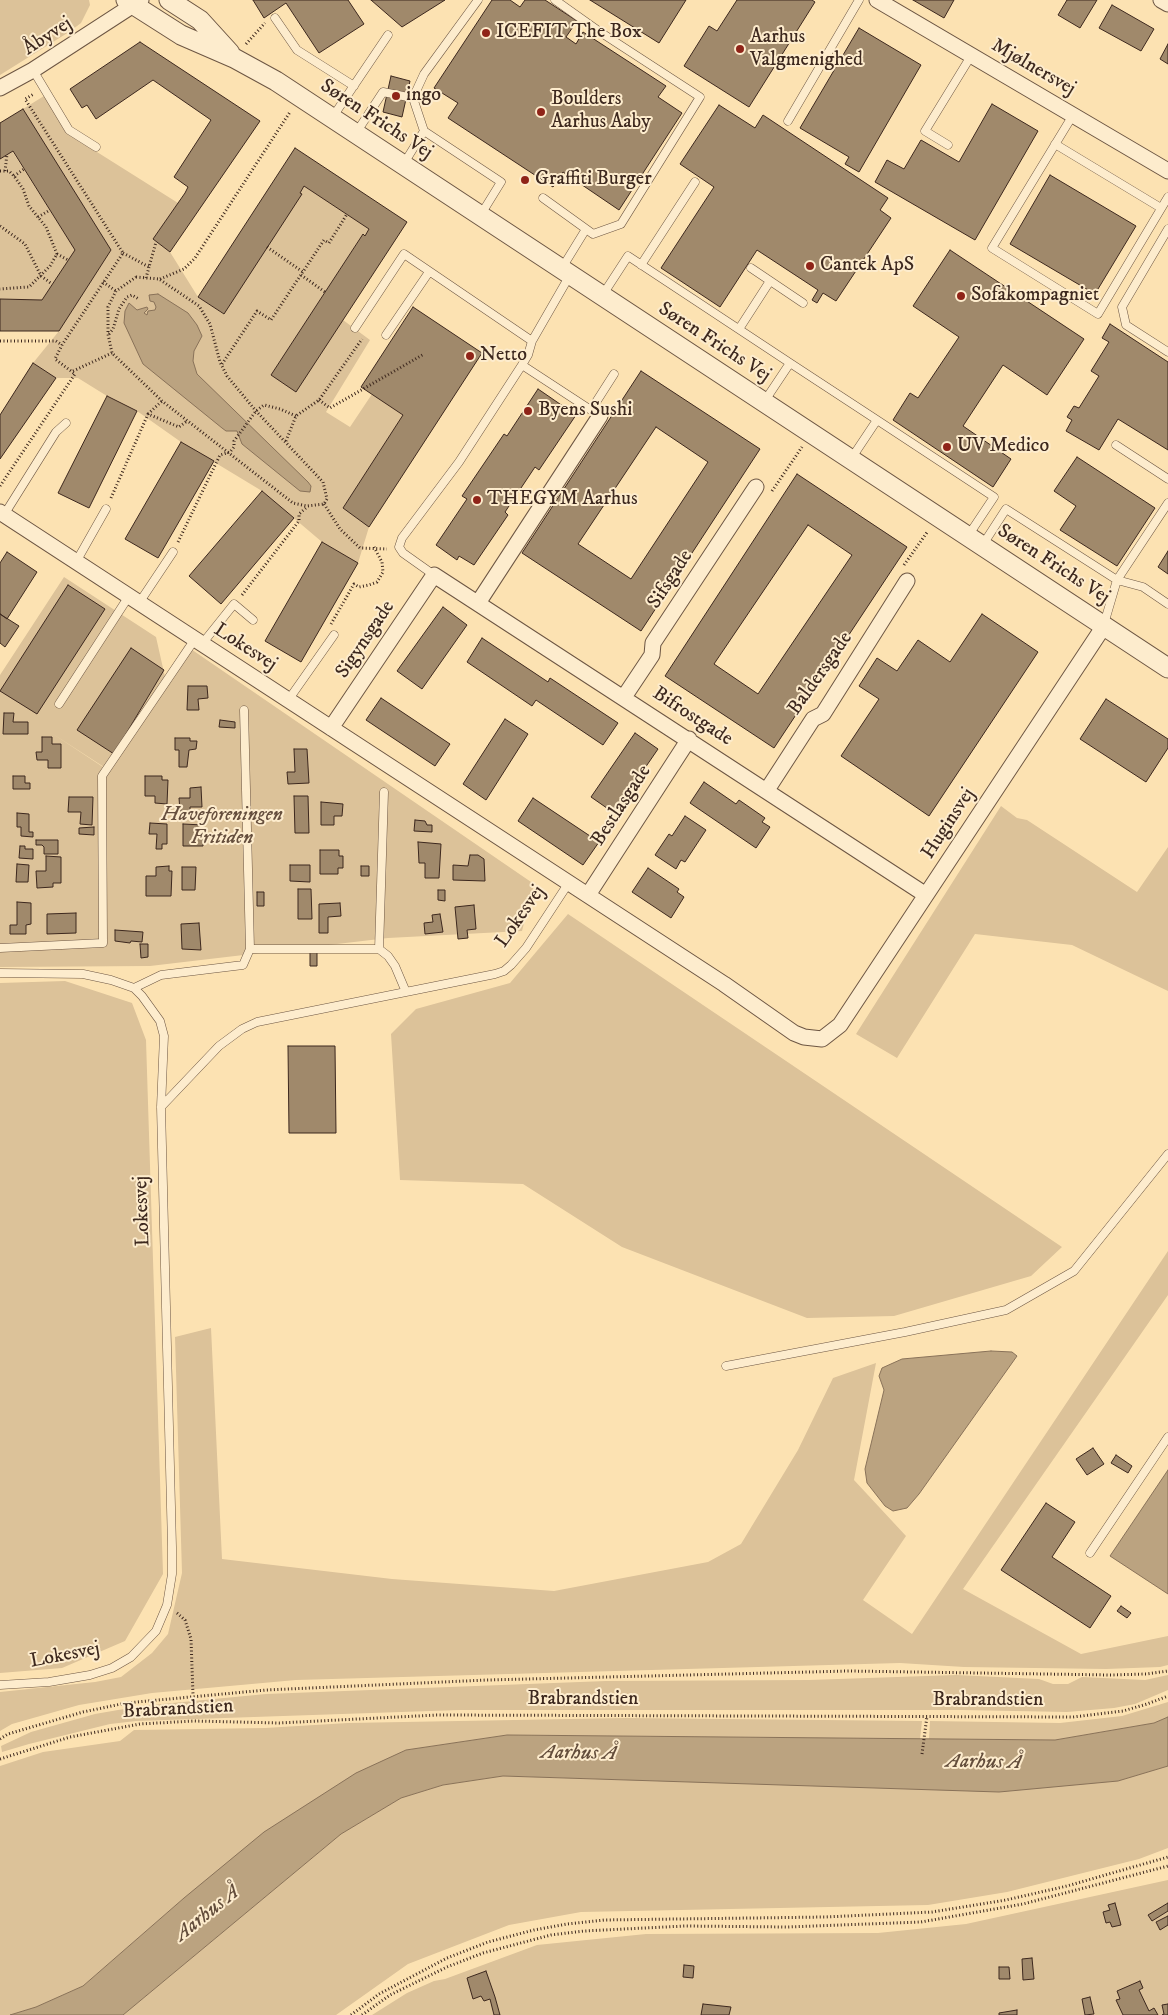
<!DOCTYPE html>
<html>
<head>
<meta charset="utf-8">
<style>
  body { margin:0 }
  canvas { display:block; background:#fce2b2 }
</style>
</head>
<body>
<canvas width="1168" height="2015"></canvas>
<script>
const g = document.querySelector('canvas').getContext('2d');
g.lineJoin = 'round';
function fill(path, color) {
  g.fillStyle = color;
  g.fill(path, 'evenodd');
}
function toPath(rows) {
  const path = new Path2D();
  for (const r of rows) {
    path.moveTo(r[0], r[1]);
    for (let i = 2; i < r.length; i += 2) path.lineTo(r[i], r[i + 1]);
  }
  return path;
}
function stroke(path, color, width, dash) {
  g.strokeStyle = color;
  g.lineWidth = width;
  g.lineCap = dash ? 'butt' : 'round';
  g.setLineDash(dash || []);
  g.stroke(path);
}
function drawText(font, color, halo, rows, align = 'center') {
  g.font = font + ' "IM FELL DW Pica",serif';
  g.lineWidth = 4;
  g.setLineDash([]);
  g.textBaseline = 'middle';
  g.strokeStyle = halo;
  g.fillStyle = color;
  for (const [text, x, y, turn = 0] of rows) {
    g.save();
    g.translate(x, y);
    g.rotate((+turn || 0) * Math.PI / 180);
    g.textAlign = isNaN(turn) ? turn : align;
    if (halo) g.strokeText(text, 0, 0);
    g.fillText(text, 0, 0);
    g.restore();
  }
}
fill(toPath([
  [0,0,89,0,90,5,81,23,69,32,0,75],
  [44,96,70,135,178,203,153,239,170,252,198,297,223,314,304,186,369,229,365,236,362,235,271,375,296,391,343,320,370,340,326,412,350,427,372,394,403,415,343,508,369,527,358,563,322,542,262,491,181,442,137,411,107,396,78,378,56,378,33,363,59,331,111,250,23,109],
  [12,151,75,250,42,300,0,299,0,159],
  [64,577,156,637,165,677,185,645,534,884,522,931,388,938,150,966,0,967,0,675],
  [159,686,106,769,50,732,104,767],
  [1001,806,1017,818,1027,820,1137,892,1168,847,1168,991,1072,945,975,934,897,1058,856,1034],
  [568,914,1062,1247,1031,1276,894,1316,807,1318,622,1247,523,1184,400,1180,391,1034,416,1009,510,983],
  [65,981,132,1003,146,1040,163,1574,125,1641,62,1668,0,1673,0,983],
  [1168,1251,1168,1295,963,1589,1081,1654,1168,1636,1168,1665,1160,1667,1106,1669,964,1667,900,1663,296,1680,152,1693,79,1705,12,1724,0,1731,0,1692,95,1682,121,1677,152,1653,168,1634,182,1573,175,1337,211,1328,222,1559,392,1579,554,1591,708,1562,741,1544,798,1450,833,1378,876,1363,854,1480,906,1536,863,1600,912,1634],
  [956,1675,1039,1679,1053,1684,1068,1684,1082,1677,1145,1680,1168,1675,1168,1690,1135,1704,1114,1708,1067,1712,962,1710,460,1710,136,1721,110,1724,29,1744,2,1752,1,1746,31,1732,95,1714,141,1706,266,1694,606,1681,809,1680],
  [1168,1702,1168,1717,1154,1723,1055,1740,929,1739,930,1721,1060,1723,1122,1716],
  [625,1718,922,1721,920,1739,507,1735,406,1750,184,1898,83,1986,36,2007,10,2015,0,2015,0,1766,43,1752,120,1741,134,1730,265,1728,348,1723],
  [1168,1766,1168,1848,1139,1859,1007,1892,928,1905,581,1912,509,1925,408,1964,336,2015,123,2015,341,1834,401,1798,443,1785,503,1776,815,1785,1118,1781],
  [1168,1880,1168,2015,372,2015,407,1993,434,1981,445,1979,537,1945,646,1934,878,1933,966,1924]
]), '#dcc299');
const water = toPath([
  [158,294,188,313,197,325,202,336,194,351,193,361,197,374,308,482,311,486,310,492,300,491,242,444,237,431,226,431,222,428,143,364,124,323,125,311,129,303,137,310,147,307,148,309,144,313,147,315,148,311,155,310,156,307,154,302,150,301,149,295,158,294],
  [991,1351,1012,1352,1017,1356,919,1494,907,1508,893,1511,885,1506,867,1483,865,1469,884,1390,879,1376,882,1368,902,1359,991,1351],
  [1168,1470,1168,1594,1110,1556,1168,1470],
  [1168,1717,1168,1766,1118,1781,999,1792,503,1776,443,1785,401,1798,341,1834,123,2015,10,2015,36,2007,83,1986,184,1898,264,1832,356,1773,406,1750,507,1735,1055,1740,1154,1723,1168,1717]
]);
fill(water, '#bba380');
stroke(water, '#897259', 1);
const building = toPath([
  [253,0,348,0,364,24,319,53,286,3,264,18,253,0],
  [371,0,445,0,402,27,371,0],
  [492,0,510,0,520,7,525,0,545,0,577,21,566,37,576,44,583,32,666,86,658,97,682,113,619,210,563,172,553,187,448,118,458,103,434,88,492,0],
  [590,0,686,0,659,43,590,0],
  [737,0,812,0,815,2,749,107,684,66,709,26,717,31,737,0],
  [913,0,954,0,944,18,913,0],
  [1067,0,1097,0,1080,28,1058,15,1067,0],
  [1112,5,1154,29,1141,51,1099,28,1112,5],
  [859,28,921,65,859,172,845,164,849,157,800,128,859,28],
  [140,42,260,121,170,252,153,239,185,193,188,187,174,177,211,120,153,80,96,119,87,105,82,108,70,89,140,42],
  [1168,44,1168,64,1160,59,1168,44],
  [391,76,410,81,402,117,383,112,391,76],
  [992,104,1038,131,975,240,875,182,887,160,904,169,921,140,959,162,992,104],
  [719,105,755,128,763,115,888,198,880,210,891,218,836,301,823,293,817,303,812,300,818,290,757,250,720,307,661,268,714,187,680,164,719,105],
  [23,109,111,250,59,331,0,331,0,299,42,300,75,250,13,151,0,159,0,123,23,109],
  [295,148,407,222,296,392,271,375,363,234,365,236,369,229,304,186,300,193,302,194,224,314,198,297,295,148],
  [1050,175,1136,226,1095,294,1010,244,1050,175],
  [950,250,1084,339,1047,395,1003,365,963,426,1011,459,993,487,893,420,910,393,918,398,959,337,913,306,950,250],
  [413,307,482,353,369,527,343,508,403,415,361,387,413,307],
  [1110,324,1168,362,1168,450,1118,419,1099,450,1066,431,1072,420,1067,417,1074,406,1079,408,1099,376,1091,371,1109,342,1102,338,1110,324],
  [33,363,56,378,0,459,0,415,33,363],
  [641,371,760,449,641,631,522,553,641,371],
  [656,427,708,462,631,579,578,544,656,427],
  [538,389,576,415,539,470,535,467,505,512,508,515,474,565,459,556,457,560,436,545,467,499,462,496,504,434,507,436,538,389],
  [107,396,137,411,89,508,58,493,107,396],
  [181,442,214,461,158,558,125,539,181,442],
  [1077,457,1155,508,1117,566,1060,530,1076,506,1054,491,1077,457],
  [797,474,907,547,774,748,665,676,797,474],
  [808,525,852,555,758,694,714,664,808,525],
  [262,491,294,518,221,604,189,576,262,491],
  [322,542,358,563,301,662,265,641,322,542],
  [1168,551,1168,574,1158,567,1168,551],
  [7,552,37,572,7,619,0,614,0,563,7,552],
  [68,585,105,609,37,714,0,691,68,585],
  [443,607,467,625,422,689,397,671,443,607],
  [0,614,19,626,5,647,0,643,0,614],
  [982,614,1038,652,929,816,841,756,879,699,859,686,877,658,897,671,918,640,950,662,982,614],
  [482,638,548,682,550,678,618,723,603,745,536,700,532,706,467,662,482,638],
  [131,648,164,670,114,754,77,730,131,648],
  [188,686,207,686,208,698,198,699,199,710,187,710,188,686],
  [381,698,450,744,435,766,366,720,381,698],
  [1106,699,1168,739,1168,748,1146,782,1080,739,1106,699],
  [4,713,14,713,13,722,28,722,28,734,3,734,4,713],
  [505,719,528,734,486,800,463,784,505,719],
  [220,720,235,722,235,728,219,727,220,720],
  [635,733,658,749,614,813,591,797,635,733],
  [42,737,52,737,52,744,61,744,61,768,48,768,48,760,37,760,36,752,42,752,42,737],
  [175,738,190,738,190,741,197,741,196,749,189,750,187,767,179,767,179,750,175,750,175,738],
  [294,749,307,749,309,783,288,784,287,772,295,772,294,749],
  [13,776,25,776,25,783,30,783,30,789,13,789,13,776],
  [145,776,162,776,162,780,168,780,167,804,155,803,155,796,145,796,145,776],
  [704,782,736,804,739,800,765,818,762,822,770,827,756,848,690,803,704,782],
  [201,787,202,807,190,807,190,811,180,811,179,798,190,798,190,788,201,787],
  [294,796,308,796,309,833,295,833,294,796],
  [69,797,93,797,92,825,80,824,81,812,68,812,69,797],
  [533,798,599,842,583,865,518,821,533,798],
  [321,802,343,804,342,816,334,816,334,825,321,825,321,802],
  [17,813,29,814,29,832,33,832,33,837,21,836,21,827,17,827,17,813],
  [685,816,706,830,685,862,681,860,676,869,655,855,669,834,672,836,685,816],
  [415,820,425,821,427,825,432,825,432,832,414,831,415,820],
  [150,823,167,824,167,844,162,844,162,849,156,849,157,834,149,834,150,823],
  [183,824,203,825,203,846,183,846,183,824],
  [94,827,94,835,79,834,79,828,94,827],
  [36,840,58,840,58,854,44,854,44,847,42,845,36,845,36,840],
  [418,842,441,844,439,878,425,878,425,863,419,863,418,842],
  [20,846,25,846,25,849,33,849,33,859,19,858,20,846],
  [320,850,339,850,339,856,343,856,343,868,338,868,338,874,320,874,320,850],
  [470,855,478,855,484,859,485,881,453,880,453,865,468,866,470,855],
  [46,856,61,857,61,883,53,883,53,887,37,888,36,871,46,871,46,856],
  [17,864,29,865,28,882,16,882,17,864],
  [290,865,310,865,310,882,290,881,290,865],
  [169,866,169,871,172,871,171,896,146,896,146,876,156,876,156,867,169,866],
  [361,866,369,866,369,876,361,876,361,866],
  [182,867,196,867,195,890,182,890,182,867],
  [648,868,679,889,677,892,684,897,671,918,632,892,648,868],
  [298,889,311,889,312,919,298,919,298,889],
  [438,890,445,890,445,901,438,900,438,890],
  [257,892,264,892,264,906,257,906,257,892],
  [17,902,31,903,31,924,26,925,26,934,10,934,10,925,17,925,17,902],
  [340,903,341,916,328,917,328,933,319,933,319,904,340,903],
  [474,905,476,929,467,930,468,938,458,939,455,907,474,905],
  [76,913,76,933,47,934,47,914,76,913],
  [440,914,443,932,425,934,424,923,433,922,432,915,440,914],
  [199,923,201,950,182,949,181,924,199,923],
  [115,930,143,932,142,942,131,941,130,943,115,941,115,930],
  [140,944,148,944,148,957,141,958,140,944],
  [310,951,317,951,317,966,310,966,310,951],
  [288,1046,335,1046,336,1133,289,1133,288,1046],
  [1093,1448,1104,1464,1087,1475,1076,1459,1093,1448],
  [1116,1455,1132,1466,1128,1473,1111,1463,1116,1455],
  [1046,1503,1075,1522,1052,1557,1111,1596,1090,1628,1001,1570,1046,1503],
  [1121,1606,1131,1613,1127,1618,1117,1611,1121,1606],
  [1115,1903,1121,1925,1112,1927,1110,1922,1106,1923,1103,1912,1110,1910,1108,1905,1115,1903],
  [1168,1903,1168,1911,1152,1921,1148,1915,1168,1903],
  [1168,1916,1168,1925,1160,1930,1156,1922,1168,1916],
  [1032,1958,1034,1979,1023,1980,1022,1959,1032,1958],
  [684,1965,694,1966,693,1978,683,1977,684,1965],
  [999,1967,1009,1967,1010,1979,999,1979,999,1967],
  [486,1971,495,1997,500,2015,494,2015,490,1999,484,2001,481,1996,473,1999,467,1978,486,1971],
  [1140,1981,1143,1988,1139,1990,1149,2011,1154,2008,1158,2015,1123,2015,1116,2000,1120,1999,1117,1991,1140,1981],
  [1090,1997,1094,2014,1085,2015,1082,1999,1090,1997],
  [703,2004,731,2007,729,2015,701,2015,703,2004],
  [1168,2004,1168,2015,1162,2015,1164,2014,1162,2005,1168,2004],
  [1017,2010,1017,2015,999,2015,999,2013,1017,2010]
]);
fill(building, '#a0896b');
stroke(building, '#3d281e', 1);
const service = toPath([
  [275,18,297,50,354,86],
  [33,70,69,130,96,147],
  [413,98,424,74,478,0],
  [1073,115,992,248,1098,314,1168,197],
  [332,118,388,35],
  [788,121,859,0],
  [424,131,501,182,480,216],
  [356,133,383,92,413,98,424,131,403,165],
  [1055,144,1161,208],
  [948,145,925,131,971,56],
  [543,198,593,234,621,224,700,97,600,32,555,0],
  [1168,229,1122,307,1126,325,1168,352],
  [641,265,695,182],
  [562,268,586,229],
  [751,268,803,303],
  [602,296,628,256,790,363],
  [355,328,404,254,532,341],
  [739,329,770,281],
  [386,335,429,272],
  [522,365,600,416],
  [764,402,790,363,877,420,851,459],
  [591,410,614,374],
  [877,420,994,497,968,536],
  [1116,445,1168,479],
  [4,515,56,432,66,423],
  [982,546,1006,509,1117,580,1168,503],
  [76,562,106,509],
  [434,575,403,553,399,547,402,538,459,462,522,365,528,355,532,341,570,275],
  [139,603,173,552],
  [1104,624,1117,580,1143,587,1168,604],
  [202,644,234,604,253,620],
  [289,699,334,635],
  [59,704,129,596],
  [244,710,250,949],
  [0,948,103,943,102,776,195,639],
  [379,949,384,792],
  [0,973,83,974,111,980,134,988,142,996,160,1021,164,1036,161,1107,172,1547,172,1574,167,1605,156,1631,131,1657,112,1668,90,1675,49,1682,0,1685],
  [134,988,161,975,243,965,250,949,379,949,388,956,395,966,406,992],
  [161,1107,219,1046,242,1029,257,1022,495,974,504,971,511,965,526,948,568,884],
  [726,1366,905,1332,1006,1310,1074,1271,1168,1154],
  [1090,1553,1168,1437]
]);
const minor = toPath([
  [877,0,1168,171],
  [1161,0,1168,4],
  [0,88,33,70,141,0],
  [0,512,724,984,794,1033,804,1037,822,1039,840,1025,1104,626],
  [478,603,600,416],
  [624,697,652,655,653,643,756,487],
  [331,728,434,575,926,895],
  [767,790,813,719,823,714,907,581],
  [588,895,689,739]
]);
const tertiary = toPath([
  [126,0,181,35,234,58,276,81,1168,668],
  [169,0,200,20,230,53]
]);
stroke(service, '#6d5643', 9);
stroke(minor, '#6d5643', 17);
stroke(tertiary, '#6d5643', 21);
stroke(toPath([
  [246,44,265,23],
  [0,171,9,171,14,176,23,189,29,206,46,227,57,254,50,266,29,287,0,289],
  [5,171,7,154],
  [14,176,24,169],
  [38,217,50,210],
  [0,226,25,244,41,276,52,284],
  [267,247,303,272],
  [123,253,149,267,156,242],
  [57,254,68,260],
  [301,275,325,292],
  [136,277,159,279,199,306,210,324,220,362,227,376,256,411,323,482,327,499,324,504,307,506,293,503,162,401,112,353,108,334,108,307,116,291,136,277],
  [146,278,149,267],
  [160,279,184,269,195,258,290,112],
  [103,282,116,291],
  [109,334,113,329,119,309,127,297,132,295,139,299],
  [0,341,56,341,62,345],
  [222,364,257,311,271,320,324,240,329,243,347,214],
  [73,371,112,353],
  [319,400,330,408,424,354],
  [148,414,162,401],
  [286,441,296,416,319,400,362,339],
  [0,486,75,374,55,359,62,345,123,253,25,99,34,94],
  [772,491,802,447],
  [111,498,148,414,179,427,187,421],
  [324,504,340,529,360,548,387,549],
  [178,542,220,455,230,452,234,447,234,441,256,411,264,405,280,409,296,416],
  [904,565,928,531],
  [242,595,299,521,299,514,307,507],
  [331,624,354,584,359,587,369,585,377,582,383,572,382,562,374,547],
  [177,1613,185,1620,191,1639,193,1695],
  [0,1739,8,1734,83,1712,126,1703,266,1690,487,1680,849,1671,1110,1675,1146,1674,1168,1671],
  [922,1754,927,1716],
  [0,1759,70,1737,140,1724,194,1721,279,1723,437,1715,1073,1717,1123,1711,1147,1704,1168,1696],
  [351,2015,379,1994,447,1958,488,1942,534,1930,567,1924,604,1920,825,1917,932,1912,1006,1900,1067,1886,1168,1857],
  [362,2015,390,1995,447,1967,483,1953,551,1935,584,1931,685,1926,787,1927,921,1922,1023,1904,1168,1866]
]), '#3d281e', 3, [1, 2.5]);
stroke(service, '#fdeccd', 8);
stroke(minor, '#fdeccd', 15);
stroke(tertiary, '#fdeccd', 19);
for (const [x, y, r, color] of [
  [486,33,5,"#8f2418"],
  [740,49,5,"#8f2418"],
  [396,96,5,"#8f2418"],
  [541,112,5,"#8f2418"],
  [525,180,5,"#8f2418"],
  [810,266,5,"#8f2418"],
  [961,296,5,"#8f2418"],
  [470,356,5,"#8f2418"],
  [528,411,5,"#8f2418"],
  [947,447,5,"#8f2418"],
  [477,500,5,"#8f2418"]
]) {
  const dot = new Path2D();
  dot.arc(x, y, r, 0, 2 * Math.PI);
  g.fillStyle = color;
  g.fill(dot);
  stroke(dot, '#fdeccd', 2);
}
drawText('20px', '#3d281e', '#fdeccd', [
  ["ICEFIT The Box",496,33],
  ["Aarhus",750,38],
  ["Valgmenighed",750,61],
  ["ingo",406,96],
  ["Boulders",551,100],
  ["Aarhus Aaby",551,123],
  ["Graffiti Burger",535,180],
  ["Cantek ApS",820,266],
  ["Sofakompagniet",971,296],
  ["Netto",480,356],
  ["Byens Sushi",538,411],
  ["UV Medico",957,447],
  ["THEGYM Aarhus",487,500]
], 'left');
drawText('20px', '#3d281e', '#fdeccd', [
  ["Åbyvej",48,37,-33],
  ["Mjølnersvej",1033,68,30],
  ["Søren Frichs Vej",376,120,33],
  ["Søren Frichs Vej",714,343,33],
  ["Søren Frichs Vej",1053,565,33],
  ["Sifsgade",671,580,-57],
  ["Sigynsgade",366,640,-56],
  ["Lokesvej",245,648,33],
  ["Baldersgade",821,674,-55],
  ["Bifrostgade",692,717,33],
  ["Bestlasgade",622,806,-57],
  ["Huginsvej",949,824,-57],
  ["Lokesvej",521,917,-55],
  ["Lokesvej",143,1211,-92],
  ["Lokesvej",65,1656,-11],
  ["Brabrandstien",583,1700],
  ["Brabrandstien",988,1701],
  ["Brabrandstien",178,1710,-3]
]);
drawText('italic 20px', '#654e3d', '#fdeccd', [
  ["Haveforeningen",222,816],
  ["Fritiden",222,839]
]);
drawText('italic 21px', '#634d3b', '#fdeccd', [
  ["Aarhus Å",579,1754,1],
  ["Aarhus Å",984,1763,1],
  ["Aarhus Å",208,1914,-39]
]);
</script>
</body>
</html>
